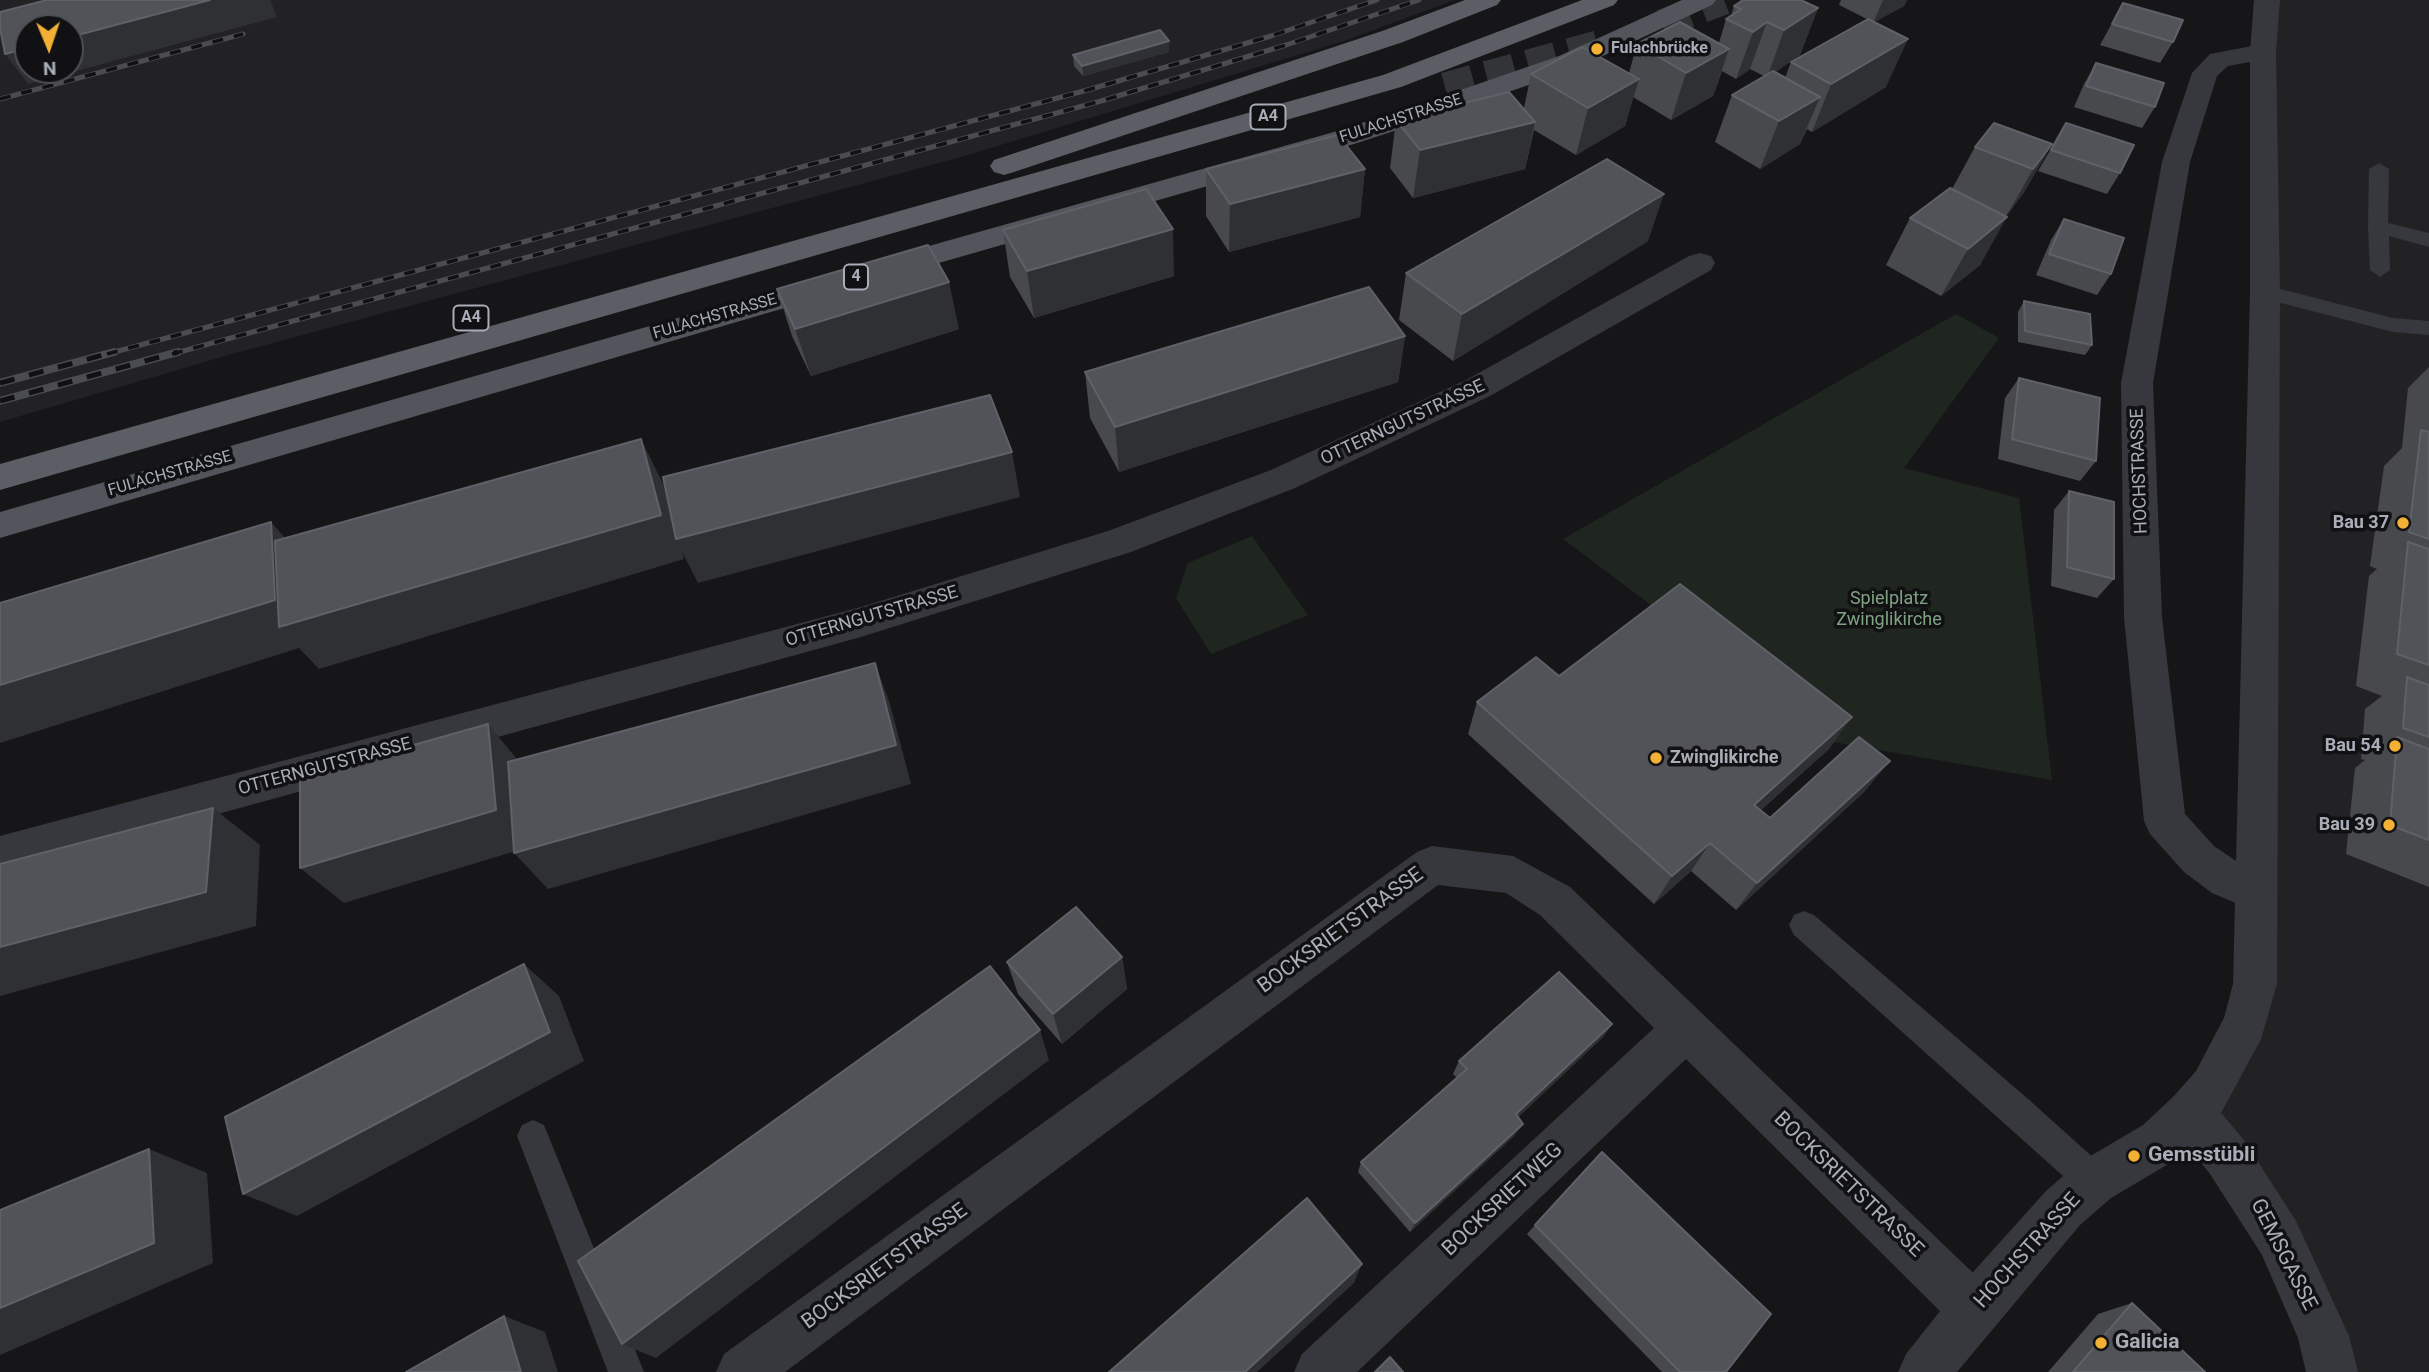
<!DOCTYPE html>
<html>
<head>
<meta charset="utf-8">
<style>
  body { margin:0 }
  #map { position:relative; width:2429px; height:1372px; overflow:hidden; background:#161618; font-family:Roboto,sans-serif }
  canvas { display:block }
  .north { position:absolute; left:14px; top:14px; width:70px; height:70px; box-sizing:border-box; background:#111113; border:2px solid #4d4f55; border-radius:50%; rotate:178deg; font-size:19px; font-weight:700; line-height:28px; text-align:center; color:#a8adb8 }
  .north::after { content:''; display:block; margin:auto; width:24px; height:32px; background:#f2b134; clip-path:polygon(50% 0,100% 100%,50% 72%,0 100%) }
</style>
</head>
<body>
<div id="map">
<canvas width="2429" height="1372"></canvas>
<div class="north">N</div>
</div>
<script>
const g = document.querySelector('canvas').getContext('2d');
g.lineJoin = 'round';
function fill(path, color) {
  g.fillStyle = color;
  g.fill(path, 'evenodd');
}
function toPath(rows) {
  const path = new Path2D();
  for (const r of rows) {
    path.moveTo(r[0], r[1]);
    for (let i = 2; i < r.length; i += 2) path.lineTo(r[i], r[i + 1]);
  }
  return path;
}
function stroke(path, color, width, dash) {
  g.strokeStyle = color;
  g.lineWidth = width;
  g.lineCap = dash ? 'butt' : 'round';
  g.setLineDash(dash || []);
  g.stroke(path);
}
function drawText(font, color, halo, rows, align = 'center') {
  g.font = font + ' Roboto,sans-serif';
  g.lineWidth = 7;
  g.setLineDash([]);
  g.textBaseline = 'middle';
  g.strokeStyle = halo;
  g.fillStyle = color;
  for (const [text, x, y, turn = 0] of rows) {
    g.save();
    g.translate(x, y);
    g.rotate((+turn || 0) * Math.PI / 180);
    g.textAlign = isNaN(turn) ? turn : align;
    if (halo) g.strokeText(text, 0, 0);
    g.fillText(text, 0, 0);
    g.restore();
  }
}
fill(toPath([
  [0,0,1455,0,1341,42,961,157,232,354,0,422],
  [28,28,70,28,70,70,28,70],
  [2267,0,2429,0,2429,1372,2332,1372,2227,1157,2212,1087,2239,1039]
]), '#222225');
fill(toPath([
  [1956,314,1999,338,1904,468,2019,498,2052,780,1833,742,1563,539],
  [1252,536,1308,615,1211,654,1176,598,1188,563]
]), '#1e261f');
stroke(toPath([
  [1662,24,1724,0],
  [1445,87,1605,43]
]), '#333438', 29, [29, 14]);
fill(toPath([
  [2379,163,2389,169,2388,223,2429,233,2429,247,2389,236,2390,270,2380,277,2370,270,2368,227,2369,169,2379,163],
  [2265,285,2393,318,2429,321,2429,335,2393,332,2258,297,2254,292,2258,287,2265,285],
  [1804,911,1814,915,2027,1098,2106,1169,2110,1181,2106,1193,2094,1197,2082,1193,1794,935,1789,925,1794,915,1804,911],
  [533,1120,544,1125,644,1372,608,1372,517,1136,522,1125,533,1120]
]), '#37383d');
fill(toPath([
  [2263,44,2272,46,2276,52,2272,58,2228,66,2217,76,2190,162,2153,383,2162,617,2185,814,2214,846,2242,865,2272,879,2278,893,2272,907,2257,912,2212,893,2184,872,2150,834,2144,821,2124,617,2121,383,2162,162,2192,73,2210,54,2263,44],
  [1700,253,1711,256,1715,263,1711,270,1490,396,1295,488,1131,552,861,637,0,874,0,836,861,607,1108,531,1271,470,1466,380,1689,256,1700,253],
  [1432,846,1513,856,1570,887,1992,1291,1999,1309,1992,1327,1974,1334,1956,1327,1686,1059,1357,1372,1294,1372,1302,1354,1654,1028,1540,915,1506,893,1438,885,785,1372,716,1372,724,1354,1417,852,1432,846]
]), '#37383d');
fill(toPath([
  [2254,0,2280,0,2276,52,2280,292,2277,984,2261,1039,2221,1113,2244,1140,2296,1221,2349,1336,2358,1372,2306,1372,2298,1338,2262,1255,2210,1174,2189,1147,2177,1159,2111,1198,2080,1225,1957,1372,1898,1372,1906,1354,1956,1291,2046,1191,2077,1164,2143,1125,2174,1096,2196,1071,2224,1018,2233,984,2250,292,2250,52,2254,0]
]), '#37383d');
fill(toPath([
  [1682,0,1716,0,1712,5,1577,68,1437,117,1354,144,883,279,872,276,868,269,872,262,1334,132,1417,105,1559,56,1682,0],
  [828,275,839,278,843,285,839,292,0,538,0,512,828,275]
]), '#53555c');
fill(toPath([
  [1465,0,1501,0,1497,5,1403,42,1014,172,1004,175,994,172,990,166,994,160,1385,30,1465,0],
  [1582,0,1618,0,1614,5,1401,87,0,490,0,464,1383,75,1582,0]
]), '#5b5e65');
const railFar1 = toPath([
  [0,99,243,34],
  [107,354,1091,89,1271,36,1377,0],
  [172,354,1101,101,1286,45,1419,0]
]);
const rail = toPath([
  [0,383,114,352],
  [0,401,178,352]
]);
stroke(railFar1, '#4a4c52', 5);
stroke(rail, '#4a4c52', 8);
stroke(railFar1, '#111113', 3.5, [11]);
stroke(rail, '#111113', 5, [15]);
fill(toPath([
  [1841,0,1907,0,1904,6,1874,22,1886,87,1812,132,1807,129,1800,144,1760,169,1715,142,1732,95,1764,76,1750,69,1736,79,1722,71,1713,96,1671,120,1633,97,1625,126,1576,155,1534,130,1525,169,1413,198,1390,168,1396,120,1524,108,1531,74,1629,73,1637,44,1719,43,1726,19,1731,16,1734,6,1818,8,1800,55,1775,72,1785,78,1791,62,1867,19,1839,5],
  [2123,3,2173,42,2160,63,2100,45],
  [1169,41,1169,52,1083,76,1074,66,1073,55],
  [2096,63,2155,107,2142,128,2074,107,2084,84],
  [2066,123,2120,173,2107,194,2038,171],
  [2052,144,2024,192,2006,216,1980,265,1941,296,1886,265,1910,218,1952,189,1975,147],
  [1206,169,1365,169,1360,217,1229,252,1206,216],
  [2064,219,2111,274,2097,295,2036,275,2051,240],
  [1003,230,1174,276,1034,318,1010,277],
  [1648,241,1453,361,1399,320,1406,273],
  [777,289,959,329,811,376,792,336],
  [2024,301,2092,345,2085,355,2018,342,2018,312],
  [1405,336,1398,382,1119,472,1090,418,1085,372],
  [2429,367,2429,887,2346,854,2355,768,2365,760,2361,759,2365,709,2382,696,2356,686,2369,576,2377,569,2370,566,2384,466,2402,448,2408,388],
  [2019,378,2096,461,2080,481,1998,459,2005,398],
  [2069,491,2114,579,2097,598,2051,586,2054,510],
  [1559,676,1830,748,1761,810,1770,818,1865,791,1736,910,1691,871,1654,904,1468,734,1477,702],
  [1122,957,1127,989,1062,1044,1018,994,1007,962],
  [1612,1024,1603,1037,1518,1117,1515,1135,1410,1232,1358,1172,1361,1162,1457,1078,1453,1074,1459,1061],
  [1602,1152,1726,1372,1662,1372,1527,1234],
  [2132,1303,2205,1372,2048,1372,2098,1314]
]), '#47494d');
fill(toPath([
  [210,0,270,0,277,17,28,84,5,54,28,48,28,70,70,70,70,37],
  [1883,0,1907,0,1904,6,1873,23],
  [1818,8,1800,55,1767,78,1784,30],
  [1767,22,1750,69,1736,79,1753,32],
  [1908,39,1886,87,1812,132,1831,84],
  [1169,41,1169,52,1083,76,1082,66],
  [1729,49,1713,96,1671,120,1686,73],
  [1639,79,1625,126,1576,155,1588,108],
  [1820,97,1800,144,1760,169,1779,121],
  [1535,122,1525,169,1413,198,1420,150],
  [2052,144,2024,192,2006,217,2033,169],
  [1365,169,1360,217,1229,252,1230,204],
  [1664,194,1648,241,1453,361,1462,314],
  [2007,217,1980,265,1941,296,1968,249],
  [1173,229,1174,276,1034,318,1027,271],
  [949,282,959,329,811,376,795,329],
  [1405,336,1398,382,1119,472,1115,427],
  [641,439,663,484,678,538,1012,452,1020,497,698,583,682,552,684,559,319,669,299,648,0,743,0,685,271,522,310,566],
  [875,663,890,704,911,784,548,889,514,853],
  [1852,717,1830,748,1734,834,1754,805],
  [488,724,521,764,529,847,344,903,300,868],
  [1890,761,1865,791,1736,910,1757,883],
  [213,808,260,845,256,926,0,996,0,947],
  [1710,843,1691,871,1654,904,1672,876],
  [1122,957,1127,989,1062,1044,1053,1014],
  [524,964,559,996,584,1061,297,1216,243,1194],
  [1612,1024,1603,1037,1509,1126,1516,1114],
  [1040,1030,1049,1060,656,1358,622,1344],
  [1523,1124,1515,1135,1410,1232,1415,1223],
  [149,1149,207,1173,213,1263,0,1355,0,1308],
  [1362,1264,1354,1283,1257,1372,1245,1372],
  [504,1316,545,1332,558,1372,521,1372]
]), '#2f3033');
const building = toPath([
  [47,0,210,0,70,37,70,28,28,28,28,48,5,54,0,28,0,12,47,0],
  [1743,0,1801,0,1818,8,1784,30,1767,22,1753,32,1726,19,1741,9,1734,6,1743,0],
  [2123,3,2183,20,2173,42,2112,24,2123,3],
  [1868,19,1908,39,1831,84,1791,62,1868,19],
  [1680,22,1729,49,1686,73,1637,44,1680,22],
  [1160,30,1169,41,1082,66,1073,55,1160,30],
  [1582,47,1639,79,1588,108,1531,74,1582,47],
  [2096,63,2164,83,2155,107,2086,86,2096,63],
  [1773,71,1820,97,1779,121,1732,95,1773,71],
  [1509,92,1535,122,1420,150,1396,120,1509,92],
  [1994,123,2052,144,2033,169,1975,147,1994,123],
  [2066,123,2134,145,2120,173,2051,150,2066,123],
  [1338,135,1365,169,1230,204,1206,169,1338,135],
  [1607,159,1664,194,1462,314,1406,273,1607,159],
  [1950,188,2007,217,1968,249,1910,218,1950,188],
  [1146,189,1173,229,1027,271,1003,230,1146,189],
  [2064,219,2124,238,2111,274,2049,254,2064,219],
  [928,245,949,282,795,329,777,289,928,245],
  [1369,287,1405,336,1115,427,1085,372,1369,287],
  [2024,301,2090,314,2092,345,2025,331,2024,301],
  [2019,378,2100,398,2096,461,2012,439,2019,378],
  [990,395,1012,452,676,539,663,477,990,395],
  [2421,430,2429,432,2429,539,2409,532,2421,430],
  [641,439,661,515,279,627,275,541,641,439],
  [2069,491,2114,502,2114,579,2067,567,2069,491],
  [271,522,275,600,0,685,0,603,271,522],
  [2408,542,2429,549,2429,665,2397,654,2408,542],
  [1680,584,1852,717,1754,805,1770,818,1859,737,1890,761,1757,883,1710,843,1672,876,1477,702,1536,657,1559,676,1680,584],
  [875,663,896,745,514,853,508,762,875,663],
  [2407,677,2429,685,2429,737,2403,728,2407,677],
  [488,724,496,810,300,868,300,777,488,724],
  [2397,737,2429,749,2429,840,2390,825,2397,737],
  [213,808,206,892,0,947,0,864,213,808],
  [1076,907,1122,957,1053,1014,1007,962,1076,907],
  [524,964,550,1032,243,1194,225,1117,524,964],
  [990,966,1040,1030,622,1344,578,1261,990,966],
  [1559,972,1612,1024,1516,1114,1523,1124,1415,1223,1361,1162,1467,1069,1459,1061,1559,972],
  [149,1149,154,1243,0,1308,0,1210,149,1149],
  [1602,1152,1771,1314,1726,1372,1680,1372,1535,1225,1602,1152],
  [1307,1198,1362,1264,1245,1372,1109,1372,1307,1198],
  [2132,1303,2205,1372,2073,1372,2132,1303],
  [504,1316,521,1372,406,1372,504,1316],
  [1390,1357,1403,1372,1375,1372,1390,1357]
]);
fill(building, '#525359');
stroke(building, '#5f6168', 2);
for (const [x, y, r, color] of [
  [1597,49,7,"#f2b134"],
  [2403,523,7,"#f2b134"],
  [2395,746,7,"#f2b134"],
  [1656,758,7,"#f2b134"],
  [2389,825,7,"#f2b134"],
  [2134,1156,7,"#f2b134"],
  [2101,1343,7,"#f2b134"]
]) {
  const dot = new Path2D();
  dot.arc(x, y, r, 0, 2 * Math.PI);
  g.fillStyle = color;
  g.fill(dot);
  stroke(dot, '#111113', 2.5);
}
drawText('bold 16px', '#a8adb8', '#111113', [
  ["Fulachbrücke",1611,49]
], 'left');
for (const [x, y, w] of [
  [1268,117,35],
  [856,277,24],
  [471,318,35]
]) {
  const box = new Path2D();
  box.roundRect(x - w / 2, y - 12.5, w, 25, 5);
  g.fillStyle = '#111113';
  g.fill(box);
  stroke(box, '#a8adb8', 2);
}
drawText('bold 16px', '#a8adb8', null, [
  ["A4",1268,117],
  ["4",856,277],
  ["A4",471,318]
]);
drawText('16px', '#a8adb8', '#111113', [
  ["FULACHSTRASSE",1401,119,-18],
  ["FULACHSTRASSE",715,317,-16],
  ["FULACHSTRASSE",170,474,-16]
]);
drawText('18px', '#a8adb8', '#111113', [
  ["OTTERNGUTSTRASSE",1403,423,-25],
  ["HOCHSTRASSE",2140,471,-92],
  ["OTTERNGUTSTRASSE",872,617,-16],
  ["OTTERNGUTSTRASSE",325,767,-15]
]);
drawText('bold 18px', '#a8adb8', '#111113', [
  ["Bau 37",2389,523],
  ["Bau 54",2381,746],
  ["Zwinglikirche",1670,758,"left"],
  ["Bau 39",2375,825]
], 'right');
drawText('18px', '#7fa381', '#111113', [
  ["Spielplatz",1889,599],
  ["Zwinglikirche",1889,620]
]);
drawText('21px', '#a8adb8', '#111113', [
  ["BOCKSRIETSTRASSE",1341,931,-36],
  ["BOCKSRIETSTRASSE",1848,1185,44],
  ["BOCKSRIETWEG",1503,1200,-43],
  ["HOCHSTRASSE",2028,1251,-48],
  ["GEMSGASSE",2283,1255,63],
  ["BOCKSRIETSTRASSE",885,1267,-36]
]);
drawText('bold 21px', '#a8adb8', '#111113', [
  ["Gemsstübli",2148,1156],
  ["Galicia",2115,1343]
], 'left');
</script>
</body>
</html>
